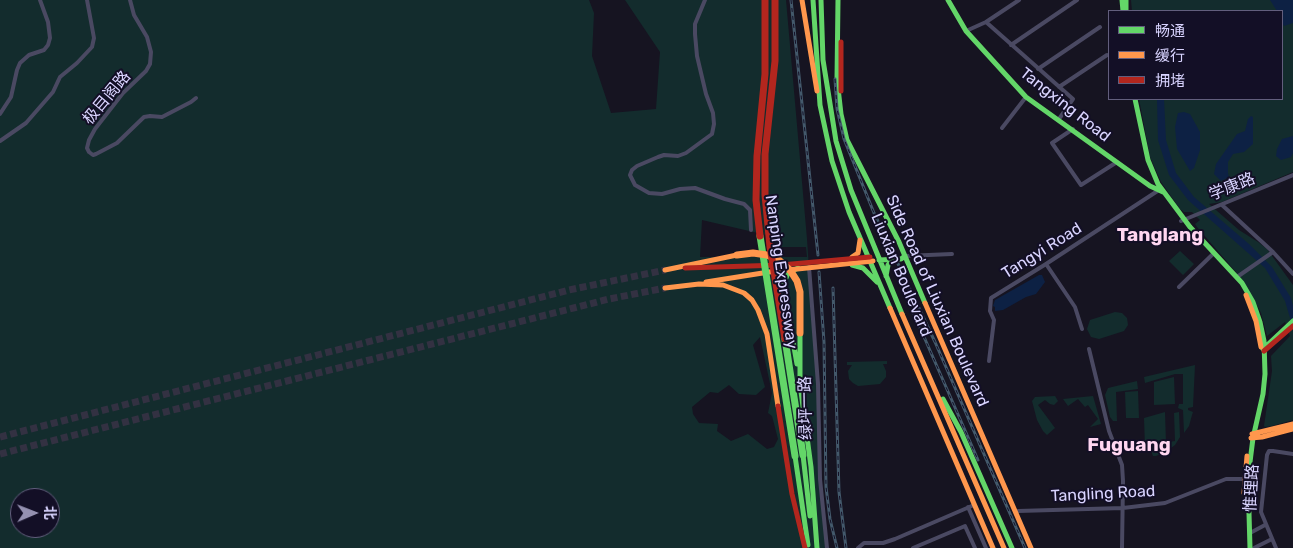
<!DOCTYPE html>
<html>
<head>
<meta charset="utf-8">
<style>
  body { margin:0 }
  #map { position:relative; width:1293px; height:548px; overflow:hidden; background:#161421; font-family:Rubik,"Noto Sans SC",sans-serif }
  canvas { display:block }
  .legend { position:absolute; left:1108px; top:10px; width:175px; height:90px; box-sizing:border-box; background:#130f26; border:1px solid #625e7d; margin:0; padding:6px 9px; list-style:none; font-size:15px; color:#d9d4ff }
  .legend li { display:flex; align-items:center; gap:10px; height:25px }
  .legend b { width:25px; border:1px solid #625e7d }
  .north { position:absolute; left:10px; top:488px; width:50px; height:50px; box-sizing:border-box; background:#130f26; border:1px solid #625e7d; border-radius:50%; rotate:89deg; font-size:14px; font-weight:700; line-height:20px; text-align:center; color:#d9d4ff }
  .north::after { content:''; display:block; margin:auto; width:18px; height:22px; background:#9591b1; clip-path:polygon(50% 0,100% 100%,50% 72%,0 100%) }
</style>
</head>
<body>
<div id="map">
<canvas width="1293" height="548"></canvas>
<ul class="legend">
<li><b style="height:6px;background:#63d668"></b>畅通</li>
<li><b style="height:6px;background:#ff974d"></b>缓行</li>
<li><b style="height:6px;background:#b3261e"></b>拥堵</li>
</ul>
<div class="north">北</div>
</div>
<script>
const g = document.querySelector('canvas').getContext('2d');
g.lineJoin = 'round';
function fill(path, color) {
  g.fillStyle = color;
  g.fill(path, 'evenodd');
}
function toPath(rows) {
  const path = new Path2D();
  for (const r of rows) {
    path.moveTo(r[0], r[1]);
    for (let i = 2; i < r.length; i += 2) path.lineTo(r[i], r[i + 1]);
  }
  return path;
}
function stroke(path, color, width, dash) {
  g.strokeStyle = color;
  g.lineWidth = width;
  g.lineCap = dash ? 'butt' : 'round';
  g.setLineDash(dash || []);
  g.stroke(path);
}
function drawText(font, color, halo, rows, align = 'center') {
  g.font = font + ' Rubik,"Noto Sans SC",sans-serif';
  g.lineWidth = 4;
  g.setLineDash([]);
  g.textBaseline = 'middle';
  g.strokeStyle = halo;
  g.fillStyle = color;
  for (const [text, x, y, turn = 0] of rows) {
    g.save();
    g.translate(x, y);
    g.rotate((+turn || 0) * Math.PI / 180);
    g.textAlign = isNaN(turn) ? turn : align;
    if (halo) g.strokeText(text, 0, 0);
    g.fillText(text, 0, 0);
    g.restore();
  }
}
fill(toPath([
  [0,0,589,0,594,13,592,56,611,113,656,109,660,52,625,0,786,0,807,239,817,385,819,479,826,548,0,548],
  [702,220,775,237,775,247,806,247,807,257,700,257],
  [760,337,772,393,768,413,772,416,778,439,774,447,767,449,748,434,731,441,717,431,718,424,699,423,693,414,692,407,710,392,718,393,729,385,739,394,756,395,765,387,753,345],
  [20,498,50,498,50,528,20,528],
  [1131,0,1293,0,1293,172,1222,202,1209,204,1239,230,1258,242,1267,249,1293,285,1293,420,1272,426,1265,427,1264,426,1272,371,1271,356,1290,336,1285,322,1267,336,1261,313,1255,301,1235,271,1197,227,1195,224,1200,220,1192,212,1184,212,1180,209,1161,182,1150,157,1139,99,1282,99,1282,11,1132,11],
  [1180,251,1194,264,1183,275,1169,261],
  [1115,312,1122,313,1127,318,1128,325,1124,331,1099,339,1091,337,1087,329,1090,320],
  [887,361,887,364,883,364,886,371,886,377,880,384,858,386,853,383,849,379,848,371,852,365,847,365,847,362],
  [1195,365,1193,407,1188,408,1188,410,1193,412,1192,415,1189,426,1184,433,1183,410,1178,408,1179,404,1183,404,1183,374,1175,374,1145,383,1144,377],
  [1174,377,1175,404,1154,405,1154,382],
  [1137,381,1138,389,1116,392,1117,421,1113,421,1110,417,1105,395,1108,388],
  [1138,391,1139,418,1126,418,1125,392],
  [1055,396,1058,401,1054,405,1050,404,1045,400,1038,405,1055,428,1047,435,1043,431,1037,420,1032,401,1035,397],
  [1093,396,1101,424,1090,427,1098,419,1088,405,1085,407,1078,399,1068,406,1063,399],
  [1165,412,1166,443,1164,446,1145,447,1144,418],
  [1179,412,1180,437,1175,445,1167,451,1156,456,1153,456,1150,448,1165,447,1169,442,1175,441,1174,413]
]), '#132c2d');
fill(toPath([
  [1270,0,1293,0,1293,23,1284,26,1282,22,1282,11,1277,11],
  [1157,99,1164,99,1166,140,1176,173,1194,197,1249,244,1272,267,1291,298,1293,306,1293,328,1285,301,1265,268,1188,200,1169,175,1158,140],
  [1184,112,1190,114,1200,132,1200,150,1194,168,1190,171,1177,149,1175,127,1178,113],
  [1251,116,1253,117,1253,144,1244,152,1233,154,1228,162,1228,173,1229,177,1221,181,1214,174,1216,164,1237,134,1245,131,1248,119],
  [1293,136,1293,153,1291,157,1281,160,1276,156,1277,149,1282,139],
  [1039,275,1042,275,1045,282,1036,294,1026,297,1003,310,995,311,995,307,993,306,995,300]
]), '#0d2144');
stroke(toPath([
  [0,437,569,290,665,270],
  [0,454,609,299,665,288]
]), '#333142', 7, [7, 3.5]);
stroke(toPath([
  [130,0,134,15,147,37,151,52,150,64,146,71,123,93,95,129,89,140,87,148,89,152,93,155,96,154,117,143,144,117,150,116,162,117,191,102,196,98],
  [705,0,695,24,695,34,697,56,706,94,713,113,714,124,712,134,686,153,678,156,664,155,658,157,637,166,632,170,630,175,635,185,649,193,662,194,680,189,695,188,725,199,744,204,750,210,751,230],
  [986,22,1073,99,1059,119],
  [966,31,986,22,1019,0],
  [1011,45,1077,0],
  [1038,69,1100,27],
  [1059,87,1107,55],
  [0,114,11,97,17,70,20,63,29,55,44,50,48,45,50,38,48,22,40,0],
  [1002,128,1026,97],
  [1073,129,1052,143,1081,185,1117,162],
  [0,141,26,123,53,92,60,77,77,63,92,47,94,38,87,0],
  [1222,205,1273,252,1293,274],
  [1181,221,1293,175],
  [905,256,952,254],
  [1046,264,1075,307,1082,329],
  [809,267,818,384,820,479,827,548],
  [1237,277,1273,252],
  [1179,287,1214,253],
  [1089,349,1109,431,1122,465,1123,481,1122,548],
  [989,361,994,320,990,311,991,298,1046,264,1159,190],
  [968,507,986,548],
  [1018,511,1123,508,1165,503,1226,479,1244,479],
  [1250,533,1265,525],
  [858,548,864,543,883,543,895,539,974,505],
  [913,548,965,526,975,548],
  [1254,548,1272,539],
  [1276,548,1261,512,1267,455,1269,451,1273,451,1293,454]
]), '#4a4962', 4);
stroke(toPath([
  [813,0,820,105,832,161,849,212,890,308],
  [821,0,823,60,836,141,851,190,902,314],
  [838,0,837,79,841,114,847,140,899,242,925,303],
  [948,0,966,31,1026,97,1150,186,1163,192],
  [1122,0,1123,11],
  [1126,0,1126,11],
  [1135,99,1148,160,1158,184,1190,227,1242,283,1253,302,1260,322,1264,341,1265,374,1263,394,1253,438,1248,478,1250,548],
  [879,260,901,259,905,256],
  [852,265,863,268,877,282],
  [886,276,888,265,894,259],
  [800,333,800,384,811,467,817,548],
  [1263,349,1293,321],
  [797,364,783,285,788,273,798,268],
  [943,399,961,432,1012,548],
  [803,455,810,516],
  [795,456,808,545]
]), '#63d668', 5);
stroke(toPath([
  [802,0,817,91],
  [852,257,858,253,860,240],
  [665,270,737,255],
  [706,282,769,272,873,261],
  [665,288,699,284,723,285,744,293,752,300,758,310,767,334,778,406],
  [1246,295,1256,321,1261,347],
  [925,303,1031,548],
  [890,308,993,548],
  [902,314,1004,548],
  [1252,434,1293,424],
  [1251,438,1262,437,1293,429],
  [1244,493,1247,456]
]), '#ff974d', 5);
stroke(toPath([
  [841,42,841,91],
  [685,268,781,265,870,257],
  [1264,351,1293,326],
  [778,406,792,494,805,548]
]), '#b3261e', 5);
const rail = toPath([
  [791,0,818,255],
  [835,79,837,109,844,139,874,213,935,342,1025,548],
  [819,272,824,342,826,487,830,519,837,548],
  [833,288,839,492,846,548],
  [914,314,978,460]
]);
stroke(rail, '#43596b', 3);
stroke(rail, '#130f26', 1, [4]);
stroke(toPath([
  [760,236,795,456],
  [785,339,803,455]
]), '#63d668', 7);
stroke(toPath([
  [737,255,753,253,767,255,779,260,790,270,797,281,800,292,800,333]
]), '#ff974d', 7);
stroke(toPath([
  [775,0,775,61,765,154,765,195,770,247,785,339],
  [760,236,756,200,757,156,765,74,765,0]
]), '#b3261e', 7);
drawText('16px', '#d9d4ff', '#130f26', [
  ["极目阁路",107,98,-50],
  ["Tangxing Road",1065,105,38],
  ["学康路",1232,187,-22],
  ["Tangyi Road",1042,251,-32],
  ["Nanping Expressway",781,272,82],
  ["Liuxian Boulevard",901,275,67],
  ["Side Road of Liuxian Boulevard",937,301,66],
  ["绿坪一路",806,408,-91],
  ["惟理路",1252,488,-87],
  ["Tangling Road",1103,494,-3]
]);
drawText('bold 19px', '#ffd6f0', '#130f26', [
  ["Tanglang",1160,236],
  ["Fuguang",1129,446]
]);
</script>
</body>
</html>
